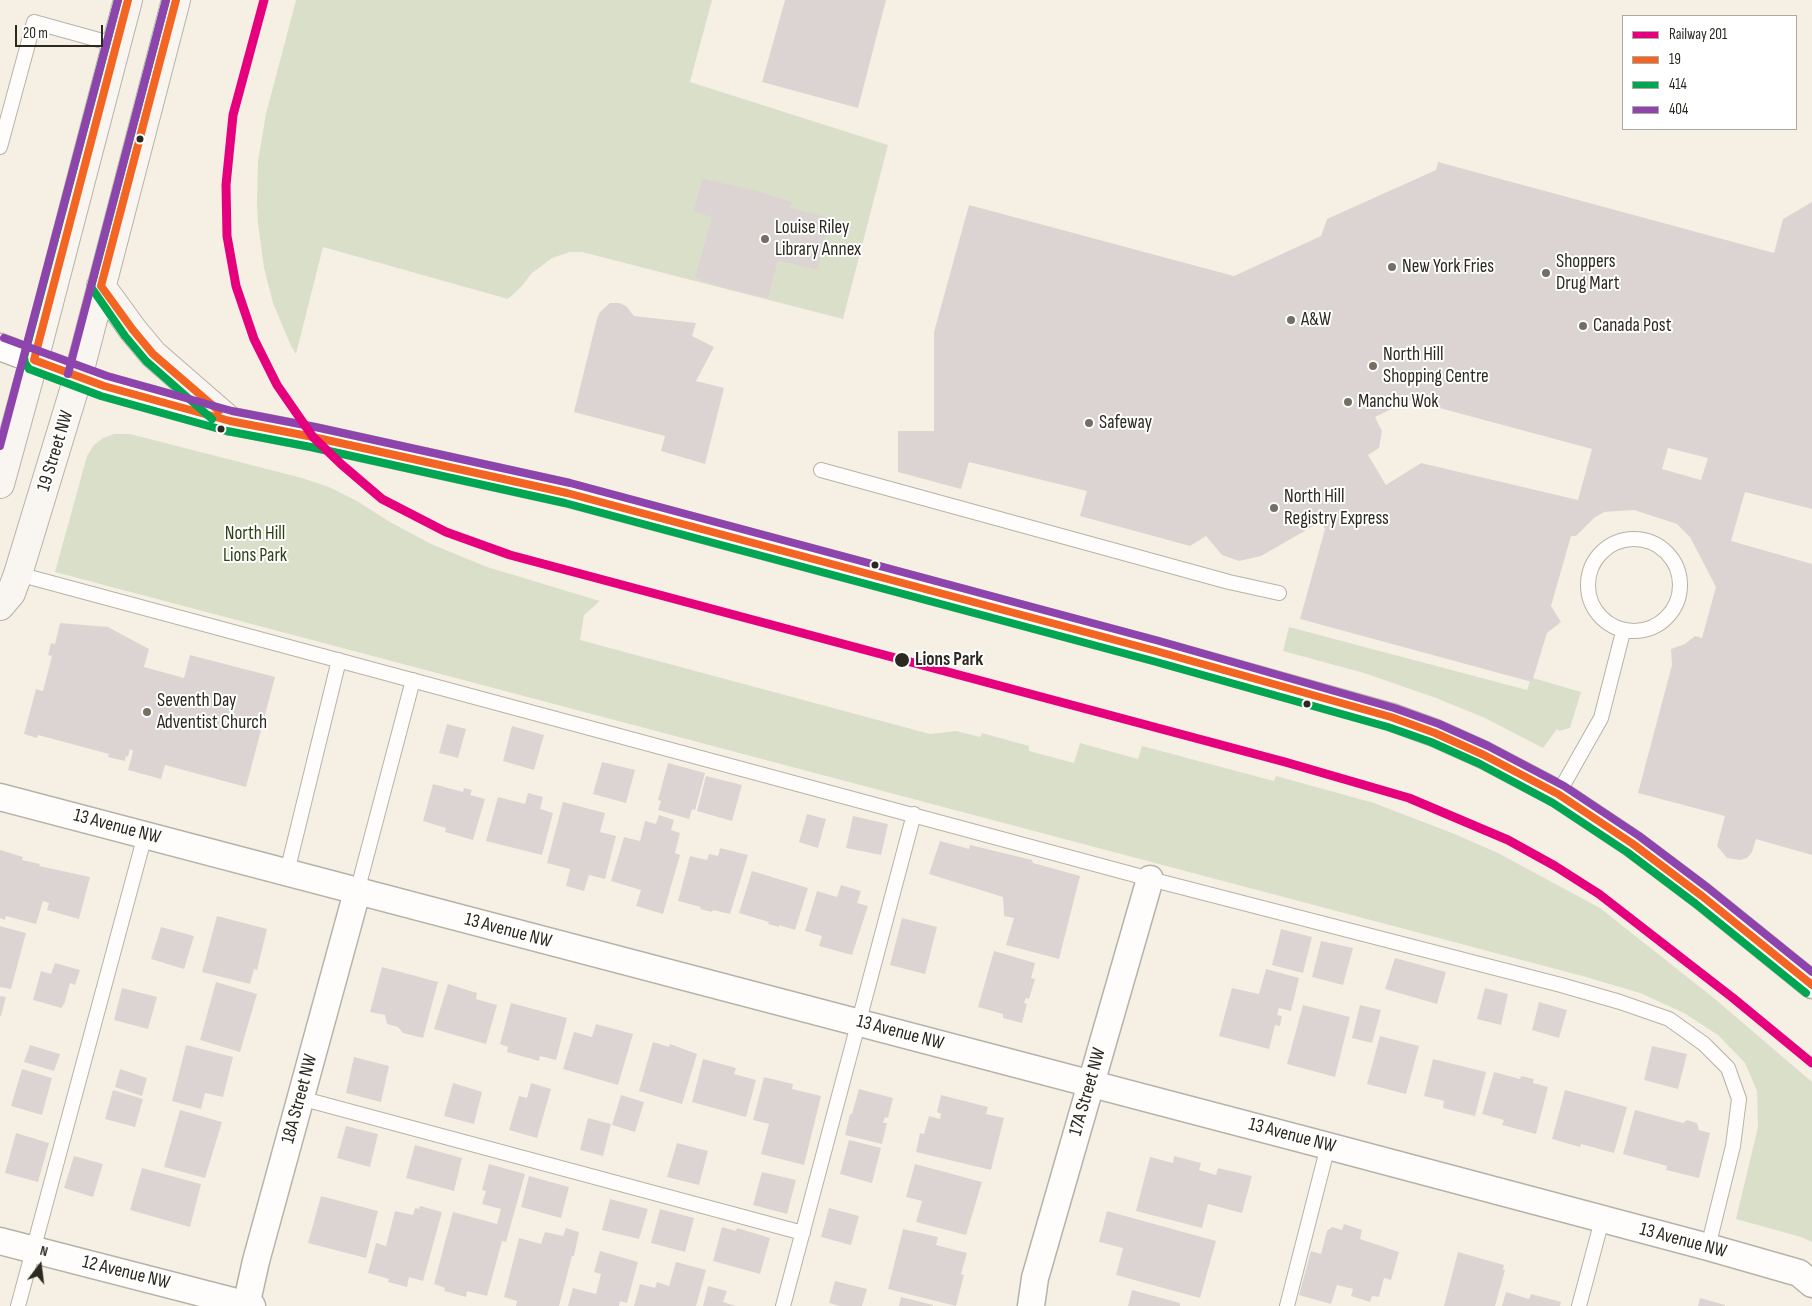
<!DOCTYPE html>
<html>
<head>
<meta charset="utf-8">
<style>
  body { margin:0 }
  #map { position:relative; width:1812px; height:1306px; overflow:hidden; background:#f6f0e4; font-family:"Sofia Sans Condensed",sans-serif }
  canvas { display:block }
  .legend { position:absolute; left:1622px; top:15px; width:175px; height:115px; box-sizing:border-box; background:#fff; border:1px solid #aba9a6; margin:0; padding:6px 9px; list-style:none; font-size:15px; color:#2c2920 }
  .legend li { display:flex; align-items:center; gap:10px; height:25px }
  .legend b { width:25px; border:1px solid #aba9a6 }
  .north { position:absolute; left:15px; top:1241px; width:50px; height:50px; -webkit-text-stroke:4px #fff; paint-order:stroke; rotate:15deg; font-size:14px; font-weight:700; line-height:20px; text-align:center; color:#2c2920 }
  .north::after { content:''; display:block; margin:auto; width:18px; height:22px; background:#2c2920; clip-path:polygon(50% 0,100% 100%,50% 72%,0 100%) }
  .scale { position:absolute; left:15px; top:25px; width:88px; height:22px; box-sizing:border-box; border:2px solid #2c2920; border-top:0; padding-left:6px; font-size:15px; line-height:18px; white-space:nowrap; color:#2c2920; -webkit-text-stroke:4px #fff; paint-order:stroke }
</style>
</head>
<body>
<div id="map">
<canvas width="1812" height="1306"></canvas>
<ul class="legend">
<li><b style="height:6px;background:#e5007d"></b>Railway 201</li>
<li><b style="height:6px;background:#f26522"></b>19</li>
<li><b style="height:6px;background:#00a651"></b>414</li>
<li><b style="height:6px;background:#8e44ad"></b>404</li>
</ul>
<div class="north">N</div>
<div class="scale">20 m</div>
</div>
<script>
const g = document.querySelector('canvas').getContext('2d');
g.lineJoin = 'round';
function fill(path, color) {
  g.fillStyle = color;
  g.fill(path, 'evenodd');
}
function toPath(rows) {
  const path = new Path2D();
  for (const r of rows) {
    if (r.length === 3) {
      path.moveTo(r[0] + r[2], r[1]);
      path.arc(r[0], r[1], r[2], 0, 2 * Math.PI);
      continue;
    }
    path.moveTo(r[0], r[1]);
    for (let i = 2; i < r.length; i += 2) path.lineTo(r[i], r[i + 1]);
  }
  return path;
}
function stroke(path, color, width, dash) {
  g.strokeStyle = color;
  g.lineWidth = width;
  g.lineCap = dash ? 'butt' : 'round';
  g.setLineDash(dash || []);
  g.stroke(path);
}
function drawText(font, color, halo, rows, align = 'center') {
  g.font = font + ' "Sofia Sans Condensed",sans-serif';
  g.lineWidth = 4;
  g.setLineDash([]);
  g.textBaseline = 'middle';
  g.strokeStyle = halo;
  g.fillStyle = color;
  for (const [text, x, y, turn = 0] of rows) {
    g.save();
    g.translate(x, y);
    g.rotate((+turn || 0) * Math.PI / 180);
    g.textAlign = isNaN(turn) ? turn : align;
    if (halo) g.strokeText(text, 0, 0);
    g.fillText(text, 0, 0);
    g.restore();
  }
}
fill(toPath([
  [296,0,712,0,690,82,888,145,843,319,582,252,570,252,552,258,531,274,522,286,508,299,323,247,296,354,291,346,273,303,264,268,258,224,257,202,258,161,266,114],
  [114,434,130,434,302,478,329,487,357,501,390,522,431,544,487,567,600,601,584,615,580,640,930,734,956,731,980,737,982,733,1029,746,1029,751,1074,763,1080,743,1138,759,1142,746,1274,781,1276,776,1374,803,1452,833,1498,853,1600,908,1715,999,1812,1082,1812,1242,1801,1237,1736,1219,1758,1127,1757,1091,1745,1063,1718,1035,1684,1013,1640,993,1586,977,55,572,87,456,94,445,103,438],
  [1289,627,1527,690,1530,681,1532,682,1533,678,1581,692,1570,728,1559,731,1557,729,1543,748,1485,718,1436,698,1364,673,1283,651]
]), '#dadfca');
fill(toPath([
  [785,0,886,0,858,108,762,82],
  [1438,162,1774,253,1783,219,1812,202,1812,509,1745,492,1731,541,1812,564,1812,855,1756,839,1752,852,1747,858,1740,860,1727,858,1717,846,1725,816,1638,793,1672,665,1671,649,1685,644,1695,636,1702,638,1716,587,1690,537,1677,524,1634,510,1618,511,1604,512,1594,518,1576,536,1571,536,1551,606,1561,622,1547,633,1532,682,1300,619,1325,529,1322,521,1261,556,1239,561,1222,555,1206,536,1190,546,1080,516,1087,491,969,462,961,489,898,472,898,431,934,431,934,332,969,205,1234,276,1321,236,1327,219,1436,170],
  [1410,400,1592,449,1578,500,1421,463,1386,485,1368,455,1379,448,1382,431,1375,417],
  [1668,448,1708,458,1701,480,1662,469],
  [703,179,757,191,792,202,790,208,830,218,817,270,778,260,768,298,731,290,695,278,712,217,694,212,697,196],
  [610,303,619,303,626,306,634,316,696,323,692,336,714,347,696,381,724,388,705,464,661,451,665,436,574,412,597,319,600,312],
  [60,623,108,627,149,649,144,667,184,678,190,655,275,677,246,787,165,765,161,779,128,770,133,751,130,749,128,757,126,756,125,761,108,757,109,754,38,735,37,738,24,734,36,689,43,691,52,656,48,655,51,643,55,644],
  [447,724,466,729,458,758,439,753],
  [512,726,544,735,534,770,503,761],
  [602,762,635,770,626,803,593,794],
  [668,763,705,773,695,810,692,809,689,819,658,810,661,801,658,800],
  [706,776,742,785,732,821,697,811],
  [433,784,463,792,464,788,472,790,470,795,485,799,473,840,445,832,446,828,423,821],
  [528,793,543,797,540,809,553,813,542,855,486,841,498,797,525,804],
  [563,802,605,813,600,832,616,836,605,879,589,875,584,891,566,886,570,869,547,863],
  [807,814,826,819,818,848,799,842],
  [659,815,674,820,671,830,680,833,675,853,680,855,663,914,636,906,641,890,611,881,624,837,640,841,645,821,656,824],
  [853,816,888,824,881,855,846,848],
  [940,841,969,849,970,845,1032,860,1033,863,1080,876,1059,959,1006,945,1014,918,1004,916,1003,897,929,874],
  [720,848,748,855,730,914,713,910,712,912,700,909,701,907,678,901,690,856,707,860,709,854,718,856],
  [0,850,23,857,22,860,40,864,39,866,90,877,79,919,47,910,49,903,43,901,36,924,6,916,5,920,0,918],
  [752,871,808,888,795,930,779,925,779,927,768,924,769,922,739,913],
  [841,885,861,891,857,903,868,906,852,955,819,946,822,936,805,931,817,891,837,897],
  [217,916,267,929,257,970,254,969,250,984,202,972],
  [902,918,937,927,925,974,890,965],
  [0,926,26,933,11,989,0,987],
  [161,927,194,936,184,969,151,959],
  [1281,929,1312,937,1303,973,1272,965],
  [1321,941,1353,948,1343,985,1312,977],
  [994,951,1035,963,1031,978,1035,979,1029,999,1026,998,1024,1003,1027,1004,1022,1023,1003,1018,1003,1014,978,1007],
  [1395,958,1446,972,1437,1004,1385,989],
  [55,963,80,970,75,985,70,983,64,1005,63,1004,62,1008,33,1000,41,971,51,974],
  [382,967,438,982,423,1038,403,1033,398,1027,387,1024,385,1015,370,1012],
  [1266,969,1299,978,1291,1011,1279,1008,1277,1015,1282,1016,1280,1026,1275,1025,1269,1049,1219,1036,1232,988,1259,994],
  [216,982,257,994,240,1052,200,1040],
  [448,984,477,993,476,999,497,1005,486,1044,434,1029],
  [122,988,157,997,148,1029,114,1020],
  [1485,988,1508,994,1501,1025,1477,1019],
  [0,996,6,997,1,1016,0,1016],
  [1539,1002,1567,1010,1559,1038,1532,1030],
  [511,1003,567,1018,556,1060,540,1056,539,1061,507,1052,508,1047,500,1044],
  [1303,1005,1350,1017,1335,1077,1287,1064],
  [1360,1005,1381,1010,1372,1043,1352,1038],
  [596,1024,633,1034,618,1085,563,1069,574,1032,592,1037],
  [1380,1036,1419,1046,1406,1094,1367,1084],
  [653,1042,669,1047,670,1044,697,1054,682,1104,639,1091],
  [30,1045,60,1054,54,1071,24,1062],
  [186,1045,233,1057,223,1097,205,1093,201,1109,172,1101],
  [1652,1046,1687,1054,1678,1089,1644,1080],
  [354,1057,389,1066,381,1102,346,1093],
  [703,1059,736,1068,734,1074,756,1080,746,1117,692,1102],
  [1433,1059,1486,1072,1475,1116,1443,1108,1444,1101,1424,1096],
  [22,1069,52,1078,42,1115,11,1106],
  [120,1069,147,1078,142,1096,115,1087],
  [1494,1072,1520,1079,1521,1076,1534,1079,1533,1083,1548,1087,1536,1134,1502,1125,1504,1120,1482,1114],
  [764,1077,793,1084,792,1089,821,1096,804,1165,761,1154,769,1124,753,1120],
  [453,1083,482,1092,474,1124,444,1116],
  [531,1083,551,1089,537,1138,509,1130,519,1096,527,1098],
  [859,1089,893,1098,888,1118,885,1117,883,1123,887,1123,882,1144,845,1135,850,1114,852,1114],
  [113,1090,143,1099,135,1127,105,1119],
  [1565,1090,1627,1107,1614,1153,1581,1144,1580,1147,1552,1139],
  [621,1095,644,1102,635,1132,612,1125],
  [941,1095,988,1107,986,1114,1004,1118,991,1170,916,1152,920,1133,924,1134,929,1116,940,1119,941,1114,937,1112],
  [180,1110,222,1122,205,1178,164,1167],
  [1635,1110,1683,1123,1687,1120,1697,1123,1699,1130,1710,1133,1699,1178,1666,1170,1667,1166,1623,1154],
  [588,1118,611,1124,603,1156,580,1150],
  [346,1126,378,1134,370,1167,337,1158],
  [16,1133,49,1143,38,1182,5,1173],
  [849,1140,881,1148,872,1183,840,1174],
  [677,1143,708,1151,699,1185,667,1177],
  [415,1145,462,1158,454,1191,406,1178],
  [74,1156,103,1164,93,1197,64,1188],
  [1174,1156,1201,1163,1199,1170,1216,1175,1218,1168,1252,1176,1242,1213,1208,1204,1202,1228,1136,1211,1150,1157,1173,1163],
  [489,1164,525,1174,506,1242,502,1241,487,1296,467,1291,466,1297,444,1291,445,1288,434,1284,453,1212,497,1224,501,1209,482,1204,486,1191,482,1190],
  [915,1164,982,1182,966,1235,916,1222,922,1201,906,1197],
  [142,1168,201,1184,190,1227,130,1210],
  [762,1172,796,1180,787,1214,753,1205],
  [529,1176,569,1187,561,1218,521,1207],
  [321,1196,378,1211,366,1258,308,1243],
  [610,1199,648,1209,639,1239,602,1230],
  [420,1206,442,1212,423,1281,409,1277,407,1287,388,1282,389,1279,368,1273,376,1243,386,1246,395,1211,413,1215,415,1208,419,1209],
  [829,1208,859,1216,851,1245,821,1237],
  [660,1209,694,1218,685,1252,651,1243],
  [1107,1211,1216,1241,1200,1298,1116,1275,1123,1248,1099,1242],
  [1344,1224,1362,1230,1360,1239,1399,1252,1391,1280,1384,1278,1379,1297,1372,1296,1370,1302,1351,1296,1353,1289,1337,1285,1331,1304,1299,1295,1311,1251,1321,1254,1327,1231,1332,1227,1342,1230],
  [722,1227,736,1231,737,1228,770,1238,760,1274,713,1261],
  [566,1228,579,1232,574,1256,572,1256,559,1306,516,1306,517,1301,504,1297,519,1238,541,1244,545,1232,563,1236],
  [903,1229,938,1237,936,1245,967,1253,961,1274,964,1275,956,1306,888,1289],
  [600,1251,638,1262,627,1303,620,1301,619,1306,568,1306,573,1288,596,1294,601,1274,594,1272],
  [1458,1252,1504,1265,1503,1270,1505,1270,1495,1306,1444,1306],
  [676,1262,706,1270,696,1306,634,1306,640,1284,655,1288,657,1282,669,1286],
  [835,1281,867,1289,862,1306,840,1306,829,1303],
  [708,1286,727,1291,723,1302,736,1306,703,1306],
  [1132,1290,1180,1303,1180,1306,1128,1306],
  [1506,1292,1529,1299,1531,1294,1561,1302,1560,1306,1502,1306],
  [901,1297,933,1305,933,1306,899,1306],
  [1700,1298,1725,1305,1725,1306,1698,1306]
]), '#dcd4d2');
const lane = toPath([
  [0,147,34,22,117,45],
  [821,470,1229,582,1279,593],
  [1634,585,46],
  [18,574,1150,879,1561,985,1620,1002,1669,1019,1704,1044,1728,1068,1739,1099,1733,1146,1708,1247],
  [1558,794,1601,718,1623,632],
  [287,872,339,660],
  [357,892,413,680],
  [300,1098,803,1233],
  [18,1306,145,835],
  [783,1306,914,814],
  [1287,1306,1328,1146],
  [1579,1306,1602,1220]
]);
const street = toPath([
  [0,347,104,386,230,421,313,437,567,493,1156,651,1391,717,1435,733,1484,755,1558,794,1633,844,1702,896,1812,985],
  [0,797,1328,1146,1708,1247,1799,1273,1812,1284],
  [0,1241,252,1306],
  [246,1306,256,1261,357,892],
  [1031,1306,1035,1278,1150,879]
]);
const secondary = toPath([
  [101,286,133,330,153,354,230,421],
  [0,484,34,360,128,0],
  [0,606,11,593,18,574,78,377,176,0]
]);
stroke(lane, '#b7b2a9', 16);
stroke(street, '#b7b2a9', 29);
stroke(secondary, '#b7b2a9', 30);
stroke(lane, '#fefdfb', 14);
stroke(street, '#fefdfb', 26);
stroke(secondary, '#f9f5f1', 28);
stroke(toPath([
  [128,0,34,360,104,386,230,421,313,437,567,493,1156,651,1391,717,1435,733,1484,755,1558,794,1633,844,1702,896,1812,985],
  [176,0,101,286,133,330,153,354,219,411]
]), '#f26522', 8);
stroke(toPath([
  [118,0,24,357,25,363,29,369,101,396,227,431,311,447,565,503,1153,661,1388,727,1431,742,1480,764,1553,803,1627,852,1696,904,1806,993],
  [166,0,91,287,125,336,146,361,212,419]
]), '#00a651', 8);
stroke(toPath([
  [4,338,107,376,232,411,315,427,570,483,1159,641,1394,708,1439,724,1488,746,1564,786,1639,836,1708,888,1812,972],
  [68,374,166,0],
  [0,446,118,0]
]), '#8e44ad', 8);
stroke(toPath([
  [264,0,233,115,226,185,227,236,236,286,254,339,277,385,313,437,341,464,382,499,446,532,510,555,1285,762,1409,798,1508,840,1555,866,1599,894,1733,998,1812,1063]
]), '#e5007d', 9);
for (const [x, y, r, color] of [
  [140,139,4.5,"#2c2920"],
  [765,239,5,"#736f65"],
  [1392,267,5,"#736f65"],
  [1546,273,5,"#736f65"],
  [1291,320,5,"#736f65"],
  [1583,326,5,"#736f65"],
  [1373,366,5,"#736f65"],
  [1348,402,5,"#736f65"],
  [1089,423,5,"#736f65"],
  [221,429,4.5,"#2c2920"],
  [1274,508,5,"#736f65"],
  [875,565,4.5,"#2c2920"],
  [902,660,8,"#2c2920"],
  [1307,704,4.5,"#2c2920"],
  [147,712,5,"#736f65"]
]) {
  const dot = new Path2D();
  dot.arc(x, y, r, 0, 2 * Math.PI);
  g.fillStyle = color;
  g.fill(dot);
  stroke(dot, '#fff', 2);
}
drawText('19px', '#2c2920', '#fff', [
  ["Louise Riley",775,228],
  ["Library Annex",775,250],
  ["Shoppers",1556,262],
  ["Drug Mart",1556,284],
  ["New York Fries",1402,267],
  ["A&W",1301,320],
  ["Canada Post",1593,326],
  ["North Hill",1383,355],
  ["Shopping Centre",1383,377],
  ["Manchu Wok",1358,402],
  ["Safeway",1099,423],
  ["North Hill",1284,497],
  ["Registry Express",1284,519],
  ["Seventh Day",157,701],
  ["Adventist Church",157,723]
], 'left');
drawText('19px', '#2c2920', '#fff', [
  ["19 Street NW",56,451,-73],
  ["13 Avenue NW",117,827,15],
  ["13 Avenue NW",508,931,15],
  ["13 Avenue NW",900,1033,15],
  ["17A Street NW",1088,1092,-74],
  ["18A Street NW",300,1099,-75],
  ["13 Avenue NW",1292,1136,15],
  ["13 Avenue NW",1683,1241,15],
  ["12 Avenue NW",126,1273,14]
]);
drawText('19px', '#2e4211', '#fff', [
  ["North Hill",255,534],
  ["Lions Park",255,556]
]);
drawText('bold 19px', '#2c2920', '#fff', [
  ["Lions Park",915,660]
], 'left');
</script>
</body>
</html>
